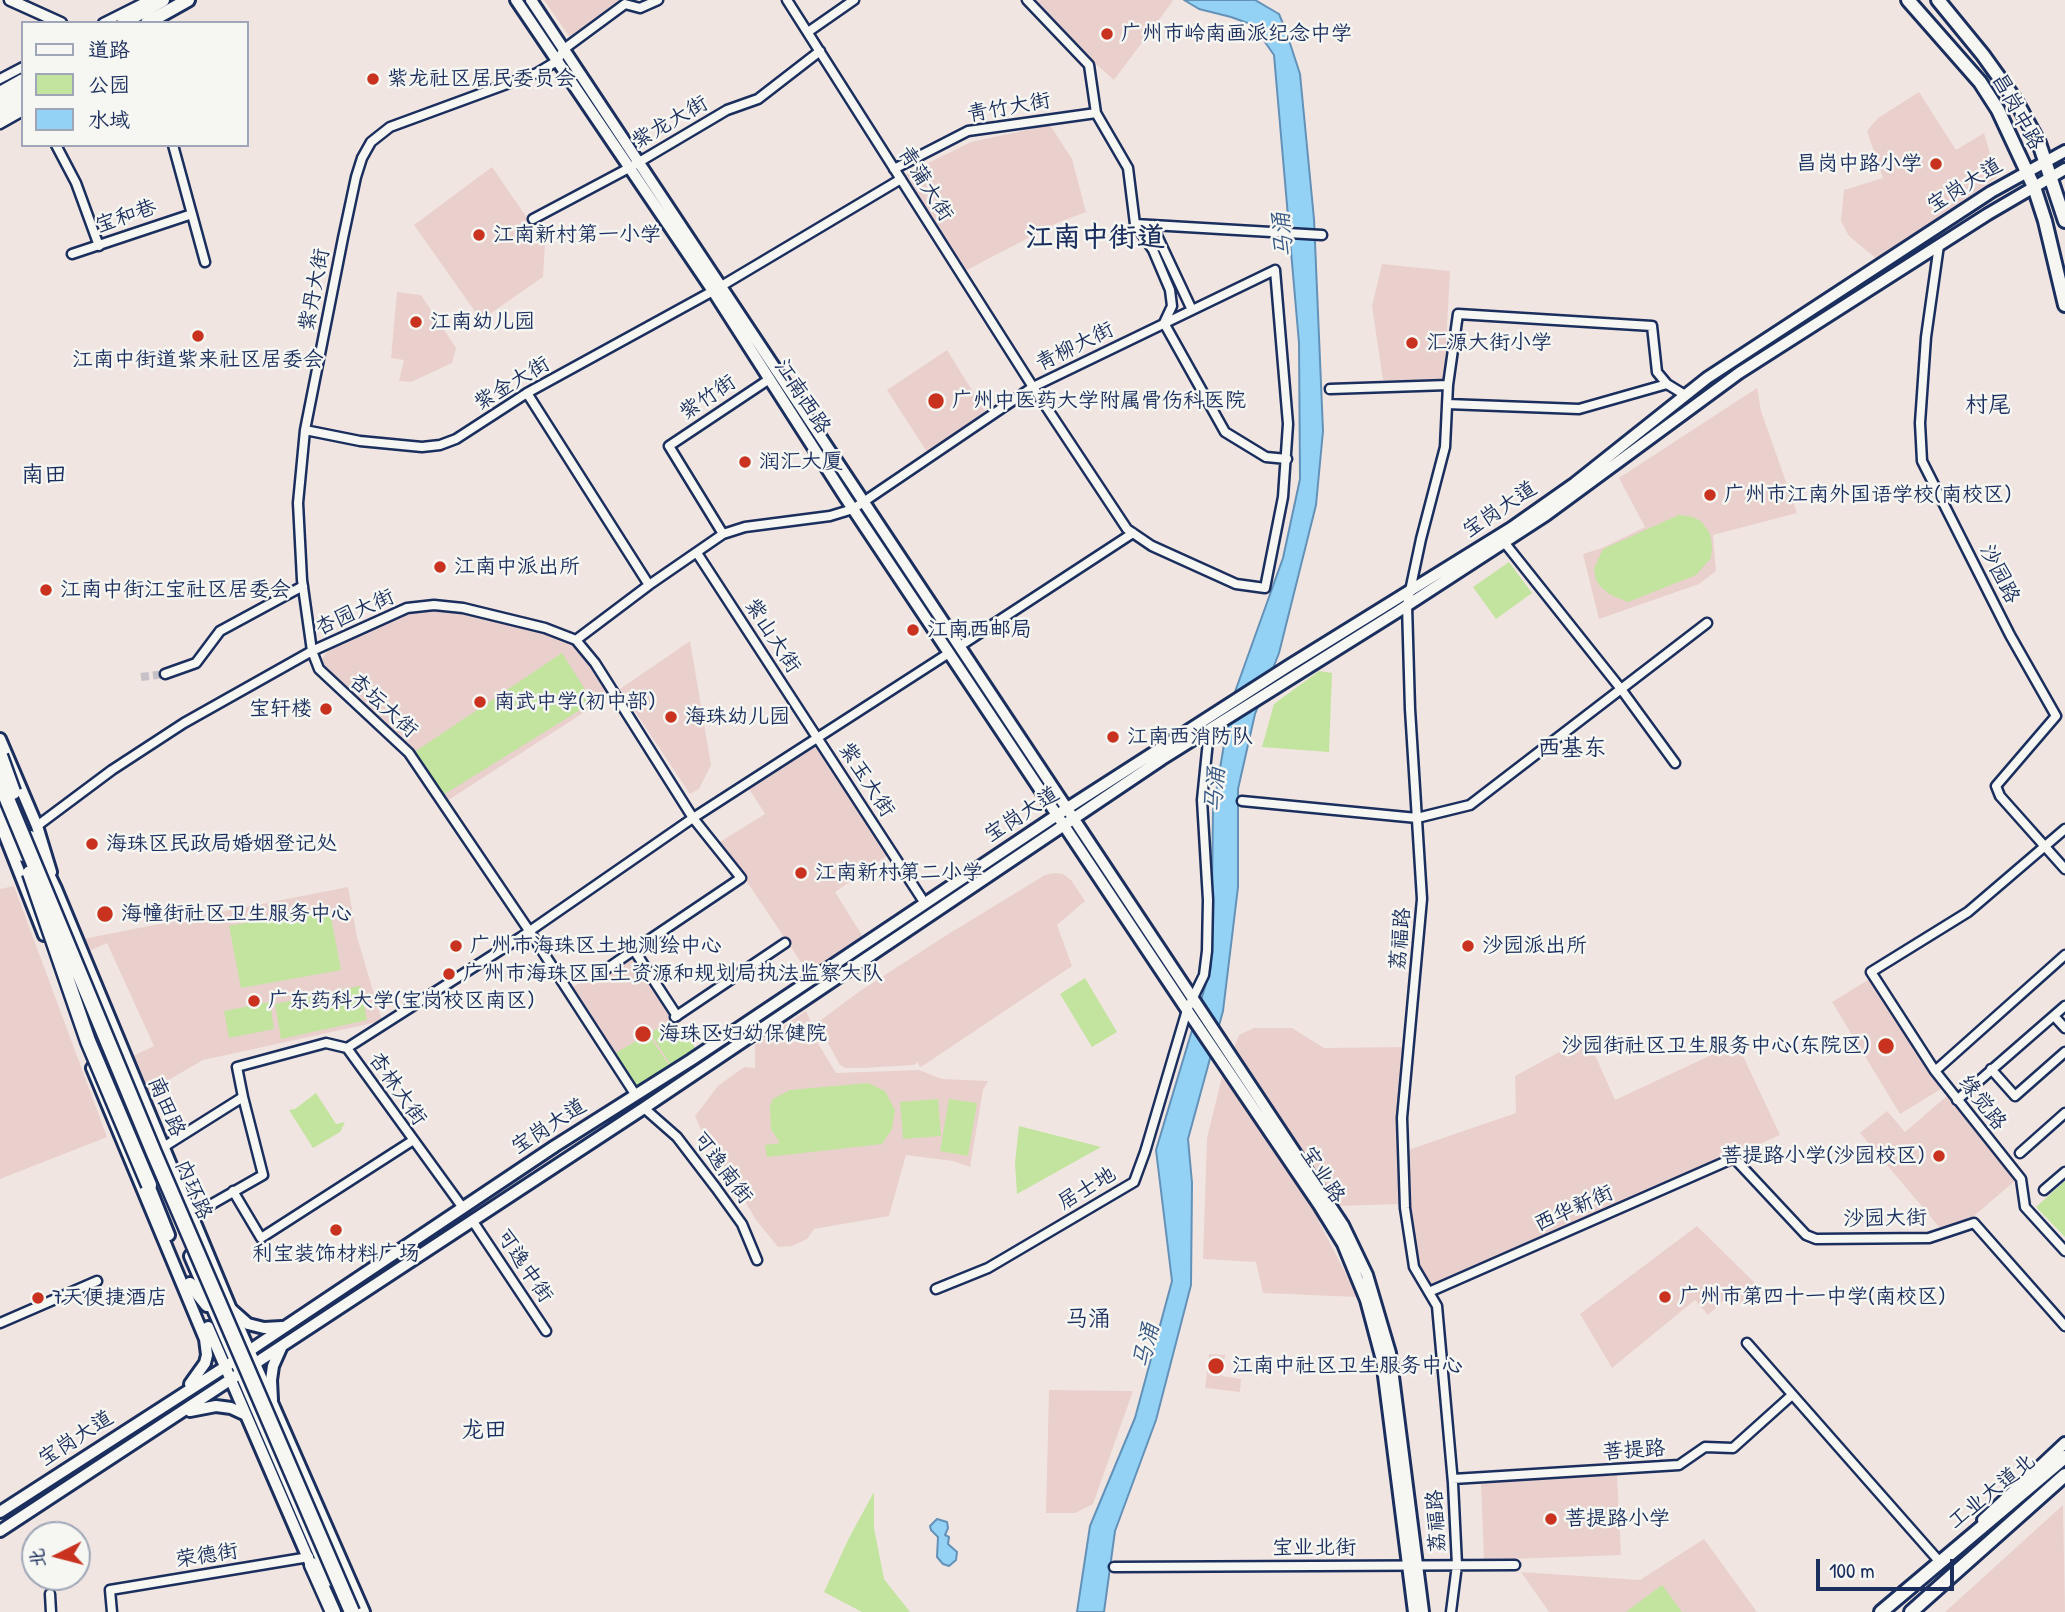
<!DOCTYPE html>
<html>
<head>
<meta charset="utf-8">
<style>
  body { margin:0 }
  #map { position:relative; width:2065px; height:1612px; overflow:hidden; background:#f1e5e1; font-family:"Patrick Hand","LXGW WenKai TC",sans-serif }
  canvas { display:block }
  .legend { position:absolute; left:21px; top:21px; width:228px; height:126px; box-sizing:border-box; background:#f6f6f2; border:2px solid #9ea6b7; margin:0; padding:9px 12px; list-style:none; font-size:21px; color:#1b2f5e }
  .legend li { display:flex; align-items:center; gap:14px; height:35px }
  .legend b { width:35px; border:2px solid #9ea6b7 }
  .north { position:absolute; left:21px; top:1521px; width:70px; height:70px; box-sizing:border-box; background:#f6f6f2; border:2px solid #9ea6b7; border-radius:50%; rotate:264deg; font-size:19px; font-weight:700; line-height:28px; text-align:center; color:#1b2f5e }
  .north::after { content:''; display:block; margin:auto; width:24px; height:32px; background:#c8321e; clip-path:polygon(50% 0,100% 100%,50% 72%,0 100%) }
  .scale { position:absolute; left:1816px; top:1559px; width:138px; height:32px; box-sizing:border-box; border:4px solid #1b2f5e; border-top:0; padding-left:9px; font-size:21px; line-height:24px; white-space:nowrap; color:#1b2f5e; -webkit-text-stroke:5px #f6f6f2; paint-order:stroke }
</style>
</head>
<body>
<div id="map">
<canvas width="2065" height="1612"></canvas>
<ul class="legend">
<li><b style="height:9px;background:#f6f6f2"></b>道路</li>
<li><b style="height:19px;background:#c2e49e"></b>公园</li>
<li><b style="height:19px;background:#93d2f4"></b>水域</li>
</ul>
<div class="north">北</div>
<div class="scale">100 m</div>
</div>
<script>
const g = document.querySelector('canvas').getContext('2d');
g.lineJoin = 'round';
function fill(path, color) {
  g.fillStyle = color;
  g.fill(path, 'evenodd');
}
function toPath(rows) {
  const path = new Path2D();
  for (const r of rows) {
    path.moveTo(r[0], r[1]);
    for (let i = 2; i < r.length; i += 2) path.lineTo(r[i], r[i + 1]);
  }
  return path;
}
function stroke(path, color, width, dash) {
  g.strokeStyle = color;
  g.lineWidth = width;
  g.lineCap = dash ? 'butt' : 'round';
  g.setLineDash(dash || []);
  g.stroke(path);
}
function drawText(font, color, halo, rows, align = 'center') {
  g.font = font + ' "Patrick Hand","LXGW WenKai TC",sans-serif';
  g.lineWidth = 5;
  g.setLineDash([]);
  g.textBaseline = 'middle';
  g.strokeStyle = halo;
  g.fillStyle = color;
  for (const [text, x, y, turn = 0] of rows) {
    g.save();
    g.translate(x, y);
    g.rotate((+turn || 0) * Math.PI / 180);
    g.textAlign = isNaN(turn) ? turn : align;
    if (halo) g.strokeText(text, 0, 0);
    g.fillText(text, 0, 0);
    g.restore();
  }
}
fill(toPath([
  [544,0,623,0,571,39],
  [1033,0,1172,0,1173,1,1114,80,1096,64],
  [1919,92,1956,150,1984,133,1997,177,1878,260,1849,236,1841,221,1844,190,1883,178,1867,131,1878,118],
  [1050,125,1072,159,1086,212,1057,223,963,272,906,174,971,142],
  [492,167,545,244,543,277,481,320,414,225],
  [1382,264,1450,271,1444,381,1383,380,1372,306],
  [397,292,421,295,456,348,452,363,411,382,399,381,404,360,391,358],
  [947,350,985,411,927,452,887,390],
  [1757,388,1761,411,1797,513,1713,535,1716,571,1699,584,1599,619,1583,554,1602,548,1645,527,1619,478],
  [421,607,477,613,561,636,576,643,614,693,447,801,413,753,372,712,333,679,326,670,322,659,328,650,347,637,406,611],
  [690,641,711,765,699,789,690,794,620,689],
  [816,741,888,855,835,892,865,940,811,977,720,842,765,814,748,787],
  [1055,873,1063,874,1071,880,1085,901,1057,925,1072,966,924,1065,920,1067,917,1061,916,1064,913,1065,864,1068,845,1068,840,1065,817,1023,860,991,950,933,1045,875],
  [14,886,107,1137,0,1179,0,889],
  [348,887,357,937,382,1021,203,1060,146,1093,131,1057,154,1046,107,943,87,952,83,939],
  [634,954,698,1052,636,1090,570,989,604,967],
  [1873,977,1941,1089,1900,1114,1832,1002],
  [806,1011,812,1024,811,1032,836,1073,919,1070,942,1079,988,1081,983,1090,970,1167,953,1161,906,1155,889,1216,814,1229,807,1239,792,1246,778,1247,756,1220,739,1191,717,1166,695,1116,718,1086,744,1067,755,1068,755,1045],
  [1254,1028,1292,1028,1324,1048,1406,1047,1402,1099,1401,1204,1336,1206,1319,1222,1358,1297,1263,1293,1256,1262,1203,1259,1207,1138,1222,1077,1239,1035],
  [1587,1037,1615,1100,1737,1043,1780,1135,1432,1289,1418,1264,1409,1206,1408,1150,1516,1113,1515,1076],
  [1948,1095,2018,1178,1974,1216,1940,1228,1860,1133,1887,1111,1905,1132],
  [1697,1226,1758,1286,1740,1304,1731,1294,1708,1315,1695,1300,1612,1368,1580,1314],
  [1209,1354,1225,1355,1222,1376,1241,1379,1240,1392,1205,1388],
  [1049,1390,1133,1391,1093,1504,1075,1513,1046,1513],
  [1617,1475,1621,1555,1484,1560,1481,1482],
  [2063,1505,2065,1612,1945,1612],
  [1704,1539,1757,1612,1549,1612,1521,1572,1640,1580]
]), '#ead0cd');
fill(toPath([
  [1679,515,1693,517,1702,522,1710,534,1712,545,1711,558,1696,575,1628,602,1609,594,1600,586,1596,580,1594,569,1603,549],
  [1509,562,1532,593,1496,619,1473,587],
  [562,653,593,702,443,795,413,753],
  [1319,671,1332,673,1329,752,1262,747,1274,704],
  [329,907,341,970,241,988,229,926],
  [1085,978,1117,1032,1092,1047,1060,994],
  [360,986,367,1020,281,1039,275,1004],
  [270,1002,274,1029,229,1038,224,1011],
  [675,1018,697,1051,672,1067,650,1033],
  [648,1034,671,1068,637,1089,614,1054],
  [868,1083,885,1091,895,1110,892,1129,882,1144,767,1157,765,1145,780,1143,771,1129,770,1106,773,1099,790,1090],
  [316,1093,336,1124,345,1122,340,1132,313,1148,289,1110,295,1109],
  [938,1099,941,1136,903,1139,900,1102],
  [949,1099,977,1103,968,1156,940,1151],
  [1019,1126,1101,1147,1017,1194,1015,1163],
  [2065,1181,2065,1237,2036,1207],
  [874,1492,874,1528,884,1579,910,1612,862,1612,824,1592,849,1538],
  [1662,1585,1682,1612,1626,1612]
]), '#c2e49e');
const water = toPath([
  [1184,0,1255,0,1279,14,1286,31,1300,74,1314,219,1323,431,1316,505,1279,653,1255,714,1238,789,1238,887,1223,1011,1188,1139,1192,1183,1191,1285,1156,1420,1115,1531,1104,1612,1077,1612,1090,1526,1135,1418,1172,1281,1156,1150,1211,967,1213,810,1231,703,1283,558,1300,479,1299,343,1274,55,1253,25,1231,17,1199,9,1184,0],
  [937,1519,947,1522,948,1528,945,1535,949,1537,948,1544,957,1552,956,1560,949,1566,943,1564,937,1557,938,1537,931,1530,930,1526,937,1519]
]);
fill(water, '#93d2f4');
stroke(water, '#6391b8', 2);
stroke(toPath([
  [141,677,165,674]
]), '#c6c1c7', 8, [8, 4]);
const minor = toPath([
  [1027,0,1089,65,1096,113,1128,168,1135,224,1322,235],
  [103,23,149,0],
  [808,32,854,0],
  [0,79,23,67],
  [0,124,23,111],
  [56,145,76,183,99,246],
  [173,145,205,262],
  [894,169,968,131,1096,113],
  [533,219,629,168,727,110,758,99,820,51],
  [1135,224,1153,250,1170,290,1172,306,1164,323],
  [1152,225,1192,310],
  [1939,245,1926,337,1920,423,1922,461,2010,635,2056,716,1996,786,2000,796,2065,869],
  [72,254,192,214],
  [1164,323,1225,432,1266,457,1287,459],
  [1448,385,1458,314,1652,326,1657,372,1667,384],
  [1330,389,1448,385,1445,447,1421,539,1407,605,1410,709,1422,899,1402,1118,1405,1208,1414,1267,1437,1306,1453,1483,1457,1565,1451,1612],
  [527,393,649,585],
  [1447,404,1579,409,1667,384,1685,395],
  [305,430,360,441,422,447,440,445,456,439,527,393,713,291,901,179],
  [723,534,669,446,768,380],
  [1504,542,1621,689,1675,763],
  [697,553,924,902],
  [576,640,649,585,723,534,745,527,830,516,853,509,1033,387,1275,270,1288,424,1283,497,1265,588,1236,584,1152,546,1127,529,1033,387,787,0],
  [960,646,1133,533],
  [165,674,196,663,220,631,303,586],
  [1242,801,1417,818,1470,805,1707,623],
  [37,826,112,770,184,723,312,651,407,608,434,605,463,608,545,628,576,640,595,663,693,818,741,878,634,950],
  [2065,829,1968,912,1871,972,1935,1071,2021,1179,2025,1207,2065,1251],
  [605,970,634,950,677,1016],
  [2054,1016,2065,1028],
  [675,1017,785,943],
  [347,1048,521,937,693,818,949,653],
  [1991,1069,2015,1096,2065,1052],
  [1935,1071,2065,955],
  [635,1094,528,929,409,753,319,669,312,651,302,580,298,503,305,430,343,238,356,177,362,158,371,142,390,127,537,73,557,61,564,49,625,4,640,8,658,0],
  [1957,1100,2065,1006],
  [644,1108,677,1137,716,1188,742,1224,757,1260],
  [162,1148,243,1097,237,1067,326,1043,347,1048,463,1208],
  [2020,1153,2065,1113],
  [2044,1190,2065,1172],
  [233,1191,261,1238,412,1141],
  [191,1216,263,1175,243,1097],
  [472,1220,546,1331],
  [936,1289,988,1268,1134,1182,1145,1152,1187,1010,1204,975,1207,951,1208,900,1202,800,1209,731],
  [1429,1292,1734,1158,1806,1235,1816,1239,1929,1238,1974,1223,2065,1326],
  [0,1323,97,1281],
  [1747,1343,1939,1561],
  [1453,1479,1679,1465,1705,1447,1733,1448,1792,1395],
  [1114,1567,1515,1565],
  [50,1594,51,1612],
  [112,1612,110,1590,309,1557]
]);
const tertiary = toPath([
  [10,0,61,23]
]);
const secondary = toPath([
  [516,0,713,291,845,497,1187,1010,1319,1205,1343,1244,1366,1300,1382,1360,1414,1612],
  [531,0,1343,1225,1367,1275,1390,1353,1423,1612],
  [0,739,37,826,51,872],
  [0,823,44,935],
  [92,1068,205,1339,207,1355,205,1363,190,1384],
  [149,1185,169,1235],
  [231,1309,248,1324,264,1328,282,1327],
  [208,1327,314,1572],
  [272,1400,271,1380,273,1366,281,1348],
  [190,1411,216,1406,231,1408,246,1415],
  [0,1512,225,1367,555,1146,691,1060,1066,809,1290,665,1511,528,1575,483,1707,378,1991,192,2065,151],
  [1983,1520,2065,1443],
  [0,1531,644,1108,1162,759,1397,612,1546,515,1739,373,1988,214,2065,169]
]);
const primary = toPath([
  [1908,0,1980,82,1998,110,2034,187,2045,221,2065,305],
  [1938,0,1983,55,2016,101,2039,143,2065,221],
  [123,23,163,0],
  [147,23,188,0],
  [0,93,23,80],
  [0,105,23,92],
  [30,837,55,889,229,1307,363,1612],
  [191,1256,331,1580],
  [190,1284,207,1305],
  [1881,1612,2065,1457],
  [1911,1612,2065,1475]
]);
const trunk = toPath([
  [0,115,23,102],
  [0,804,23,854],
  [312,1565,333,1612]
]);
stroke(minor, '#1b2f5e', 13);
stroke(tertiary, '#1b2f5e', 15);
stroke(secondary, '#1b2f5e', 16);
stroke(primary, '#1b2f5e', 18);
stroke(trunk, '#1b2f5e', 19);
stroke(minor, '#f6f6f2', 8);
stroke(tertiary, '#f6f6f2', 10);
stroke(secondary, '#f6f6f2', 10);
stroke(primary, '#f6f6f2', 12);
stroke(trunk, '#f6f6f2', 14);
const trunkBridge = toPath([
  [0,756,13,792],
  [0,782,154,1153,352,1612],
  [30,873,88,1041,149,1185]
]);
stroke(trunkBridge, '#1b2f5e', 19, []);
stroke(trunkBridge, '#f6f6f2', 14);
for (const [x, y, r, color] of [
  [1107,34,7,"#c8321e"],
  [373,79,7,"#c8321e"],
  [1936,164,7,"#c8321e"],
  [479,235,7,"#c8321e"],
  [416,322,7,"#c8321e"],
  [198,336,7,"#c8321e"],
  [1412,343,7,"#c8321e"],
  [936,401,9,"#c8321e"],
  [745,462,7,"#c8321e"],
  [1710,495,7,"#c8321e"],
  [440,567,7,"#c8321e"],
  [46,590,7,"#c8321e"],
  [913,630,7,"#c8321e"],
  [480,702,7,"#c8321e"],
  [326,709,7,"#c8321e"],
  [671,717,7,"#c8321e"],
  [1113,737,7,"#c8321e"],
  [92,844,7,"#c8321e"],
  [801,873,7,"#c8321e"],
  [105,914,9,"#c8321e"],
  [456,946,7,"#c8321e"],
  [1468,946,7,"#c8321e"],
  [449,974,7,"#c8321e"],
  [254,1001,7,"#c8321e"],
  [643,1034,9,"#c8321e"],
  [1886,1046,9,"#c8321e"],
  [1939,1156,7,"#c8321e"],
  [336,1230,7,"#c8321e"],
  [1665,1297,7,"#c8321e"],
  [38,1298,7,"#c8321e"],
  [1216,1366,9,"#c8321e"],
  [1551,1519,7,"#c8321e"]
]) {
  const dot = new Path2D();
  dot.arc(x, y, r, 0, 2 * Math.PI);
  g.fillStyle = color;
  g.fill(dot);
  stroke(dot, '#f6f6f2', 2.5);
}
drawText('21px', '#1b2f5e', '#f6f6f2', [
  ["广州市岭南画派纪念中学",1121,34],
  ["紫龙社区居民委员会",387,79],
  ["昌岗中路小学",1922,164,"right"],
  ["江南新村第一小学",493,235],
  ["江南幼儿园",430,322],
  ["汇源大街小学",1426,343],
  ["江南中街道紫来社区居委会",198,360,"center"],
  ["广州中医药大学附属骨伤科医院",952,401],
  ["润汇大厦",759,462],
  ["广州市江南外国语学校(南校区)",1724,495],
  ["江南中派出所",454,567],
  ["江南中街江宝社区居委会",60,590],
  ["江南西邮局",927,630],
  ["南武中学(初中部)",494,702],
  ["宝轩楼",312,709,"right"],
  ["海珠幼儿园",685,717],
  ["江南西消防队",1127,737],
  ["海珠区民政局婚姻登记处",106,844],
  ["江南新村第二小学",815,873],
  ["海幢街社区卫生服务中心",121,914],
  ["广州市海珠区土地测绘中心",470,946],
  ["沙园派出所",1482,946],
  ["广州市海珠区国土资源和规划局执法监察大队",463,974],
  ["广东药科大学(宝岗校区南区)",268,1001],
  ["海珠区妇幼保健院",659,1034],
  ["沙园街社区卫生服务中心(东院区)",1870,1046,"right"],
  ["菩提路小学(沙园校区)",1925,1156,"right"],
  ["利宝装饰材料广场",336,1254,"center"],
  ["广州市第四十一中学(南校区)",1679,1297],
  ["7天便捷酒店",52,1298],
  ["江南中社区卫生服务中心",1232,1366],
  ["菩提路小学",1565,1519]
], 'left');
drawText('21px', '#1b2f5e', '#f6f6f2', [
  ["青竹大街",1009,108,-10],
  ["昌岗中路",2017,112,61],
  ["紫龙大街",670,123,-30],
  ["青蒲大街",925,184,58],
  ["宝岗大道",1965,186,-32],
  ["宝和巷",126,217,-19],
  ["紫丹大街",315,290,-79],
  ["青柳大街",1075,347,-26],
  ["紫金大街",512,384,-31],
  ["江南西路",802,397,57],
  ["紫竹街",708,398,-34],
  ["宝岗大道",1500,510,-34],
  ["沙园路",1999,574,63],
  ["杏园大街",355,613,-24],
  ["紫山大街",772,636,57],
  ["杏坛大街",383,706,42],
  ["紫玉大街",866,780,57],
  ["宝岗大道",1022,815,-33],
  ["荔福路",1401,939,-85],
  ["杏林大街",397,1089,55],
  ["缘觉路",1982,1103,52],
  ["南田路",166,1107,67],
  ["宝岗大道",549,1127,-33],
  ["可逸南街",722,1168,53],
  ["宝业路",1322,1175,57],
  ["居士地",1087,1189,-31],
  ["内环路",193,1190,67],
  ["西华新街",1574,1209,-24],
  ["沙园大街",1885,1219,-1],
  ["可逸中街",524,1266,56],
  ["宝岗大道",76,1439,-33],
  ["菩提路",1634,1451,-4],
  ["工业大道北",1992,1492,-39],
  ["荔福路",1437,1521,-93],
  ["宝业北街",1314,1548],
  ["荣德街",207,1556,-9]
]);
drawText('italic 23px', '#395884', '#f6f6f2', [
  ["马涌",1284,235,-95],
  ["马涌",1216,790,-85],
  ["马涌",1147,1346,-76]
]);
drawText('23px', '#1b2f5e', '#f6f6f2', [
  ["村尾",1988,406],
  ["南田",44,476],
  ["西基东",1572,749],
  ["马涌",1088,1320],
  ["龙田",484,1431]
]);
drawText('bold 28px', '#1b2f5e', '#f6f6f2', [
  ["江南中街道",1095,239]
]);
</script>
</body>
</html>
